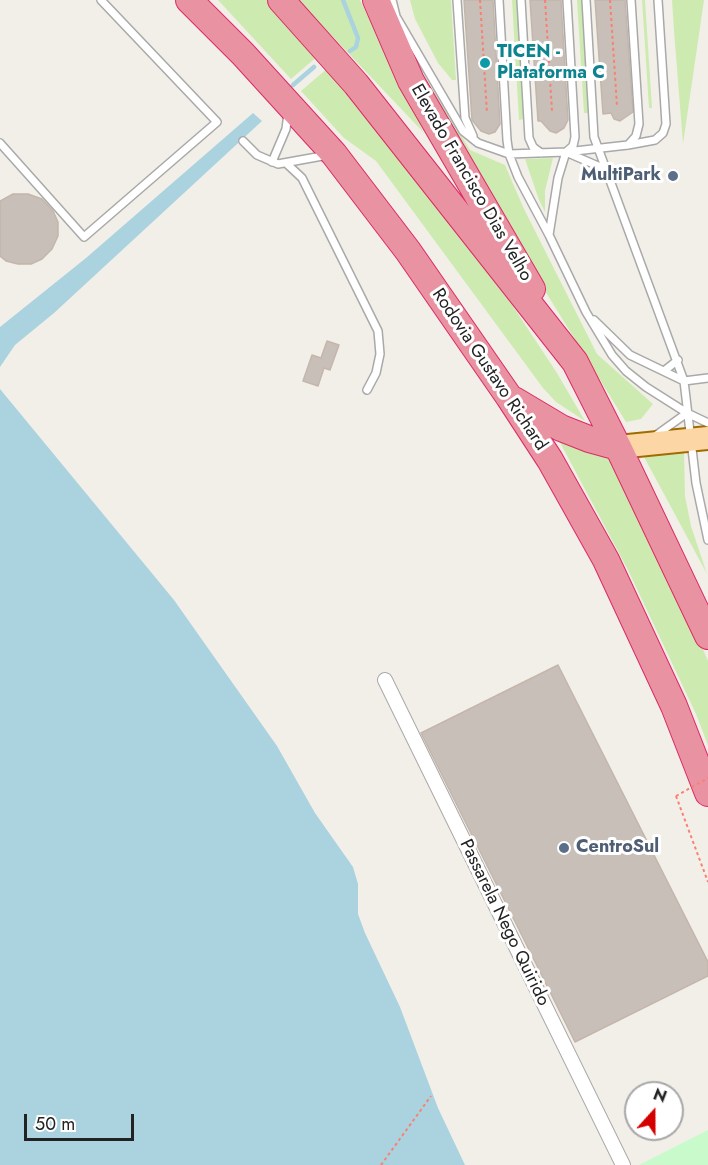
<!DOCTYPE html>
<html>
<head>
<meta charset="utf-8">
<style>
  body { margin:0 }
  #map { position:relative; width:708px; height:1165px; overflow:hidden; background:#f2efe9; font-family:Jost,sans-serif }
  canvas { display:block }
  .north { position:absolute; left:624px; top:1081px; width:60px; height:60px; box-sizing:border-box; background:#fff; border:2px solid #a7a7a7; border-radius:50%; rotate:21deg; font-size:16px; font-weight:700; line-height:24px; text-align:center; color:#222 }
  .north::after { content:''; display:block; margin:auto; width:21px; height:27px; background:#d40000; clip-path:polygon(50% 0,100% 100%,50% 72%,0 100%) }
  .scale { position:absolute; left:24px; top:1114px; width:110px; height:27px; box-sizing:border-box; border:3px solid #222; border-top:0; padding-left:8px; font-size:18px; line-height:21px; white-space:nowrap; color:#222; -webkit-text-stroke:4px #fff; paint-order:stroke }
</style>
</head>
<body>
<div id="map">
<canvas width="708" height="1165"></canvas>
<div class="north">N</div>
<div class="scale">50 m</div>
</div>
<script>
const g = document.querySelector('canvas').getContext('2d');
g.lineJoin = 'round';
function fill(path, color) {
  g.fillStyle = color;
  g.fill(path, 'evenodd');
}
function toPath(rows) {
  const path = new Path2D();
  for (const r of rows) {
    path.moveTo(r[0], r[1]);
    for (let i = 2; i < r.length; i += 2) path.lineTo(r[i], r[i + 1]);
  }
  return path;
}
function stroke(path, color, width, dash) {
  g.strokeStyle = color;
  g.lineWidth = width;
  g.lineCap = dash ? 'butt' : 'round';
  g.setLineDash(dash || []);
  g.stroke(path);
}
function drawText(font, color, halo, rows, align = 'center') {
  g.font = font + ' Jost,sans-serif';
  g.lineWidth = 6;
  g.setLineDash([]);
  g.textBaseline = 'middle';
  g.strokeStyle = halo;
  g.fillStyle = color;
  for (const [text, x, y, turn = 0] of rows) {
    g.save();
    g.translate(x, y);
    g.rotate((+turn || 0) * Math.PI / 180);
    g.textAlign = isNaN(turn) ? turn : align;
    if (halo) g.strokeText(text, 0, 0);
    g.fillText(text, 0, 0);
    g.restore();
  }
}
fill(toPath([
  [218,0,268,0,319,55,291,79],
  [296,0,360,0,424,133,334,38],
  [410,0,451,0,456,80,452,80,438,63,415,19],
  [512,0,517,0,524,119,519,120],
  [577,0,582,0,589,113,584,113],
  [642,0,645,0,652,108,649,108],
  [672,0,704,0,683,144,674,31],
  [393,25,470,150,505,165,524,209,597,354,653,404,641,419,626,422,482,189],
  [329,67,493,276,557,373,585,421,556,402,543,388,376,161,344,138,301,91],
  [553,158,545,191,545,212,539,200,525,159],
  [556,435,610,458,676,586,708,661,708,745,696,714,628,570],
  [684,450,685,496,691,526,707,574,643,455]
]), '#cdebb0');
fill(toPath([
  [708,1130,708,1165,639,1165]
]), '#c8facc');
fill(toPath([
  [253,113,262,121,54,313,15,345,0,367,0,327,86,258],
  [0,389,174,600,277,746,315,813,353,867,358,884,358,914,365,933,400,1007,438,1108,465,1165,0,1165]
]), '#aad3df');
stroke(toPath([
  [343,0,358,38,356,47,350,51],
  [293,85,314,67]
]), '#aad3df', 4.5);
const building = toPath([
  [464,0,493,0,500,124,495,132,489,134,481,131,472,120,464,0],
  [530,0,561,0,568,120,564,128,556,133,550,131,541,121,538,121,530,0],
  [595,0,625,0,633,112,620,121,614,119,611,113,603,114,595,0],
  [13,194,28,194,42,199,53,211,58,222,58,236,52,249,42,259,31,264,18,264,6,261,0,256,0,201,13,194],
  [327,341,339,345,330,370,324,368,318,386,303,381,312,355,321,358,327,341],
  [558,665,708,962,708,976,575,1042,421,733,558,665]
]);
fill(building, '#c7bfb8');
stroke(building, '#c4b6ab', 1.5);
const lane = toPath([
  [392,0,396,16],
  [457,0,465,118,473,136],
  [499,0,507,140,509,154,518,177,549,235,586,312,612,355,626,371,646,387,687,413,708,423],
  [521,0,529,138,533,147,541,153],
  [586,0,594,137,684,381,696,483,708,540],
  [397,18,463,131,478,143,509,154,566,152,628,145,655,140,663,133,666,124,658,0],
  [243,141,257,155,278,164,328,155],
  [0,143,84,237,217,122,101,0],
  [628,145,636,136,639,124,631,0],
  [568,153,605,169],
  [272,162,286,129,288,113],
  [286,163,302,178,378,331,380,354,376,373,367,390],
  [549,235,558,178,566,152,573,146,575,137,567,0],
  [594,320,630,355,684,381,708,378],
  [664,371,678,360],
  [655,436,687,413]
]);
const street = toPath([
  [385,680,623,1165]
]);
const primary = toPath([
  [618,447,708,438]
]);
const highway = toPath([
  [189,0,243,54,334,154,408,251,509,397,550,460,606,560,674,706,708,793],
  [281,0,356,84,575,362,618,447,708,636],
  [376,0,411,81,532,289],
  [514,400,561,428,589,439,618,447]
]);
stroke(lane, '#a9a9a9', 10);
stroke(street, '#a9a9a9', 16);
stroke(primary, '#a06b00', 26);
stroke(highway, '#dc2a67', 28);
stroke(toPath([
  [480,0,487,113],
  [545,0,552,111],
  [610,0,617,106],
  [676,796,708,882],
  [381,1165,431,1096]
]), '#fa8072', 2, [3, 3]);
stroke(lane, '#fff', 7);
stroke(street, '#fff', 14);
stroke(primary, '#fcd6a4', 22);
stroke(highway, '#e892a2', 26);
stroke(toPath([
  [676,796,708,778]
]), '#fa8072', 2, [3, 3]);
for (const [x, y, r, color] of [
  [485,63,6,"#0f9aa8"],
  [673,176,6,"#5c6f8a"],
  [564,848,6,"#5c6f8a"]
]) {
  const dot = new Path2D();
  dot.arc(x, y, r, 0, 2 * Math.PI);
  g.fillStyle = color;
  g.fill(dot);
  stroke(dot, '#fff', 2);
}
drawText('bold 18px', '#0d838f', '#fff', [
  ["TICEN -",497,53],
  ["Plataforma C",497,74]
], 'left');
drawText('bold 18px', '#4e5e75', '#fff', [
  ["MultiPark",661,176],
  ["CentroSul",576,848,"left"]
], 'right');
drawText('18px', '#222', '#fff', [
  ["Elevado Francisco Dias Velho",471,183,60],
  ["Rodovia Gustavo Richard",489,370,56],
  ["Passarela Nego Quirido",504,923,64]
]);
</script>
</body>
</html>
